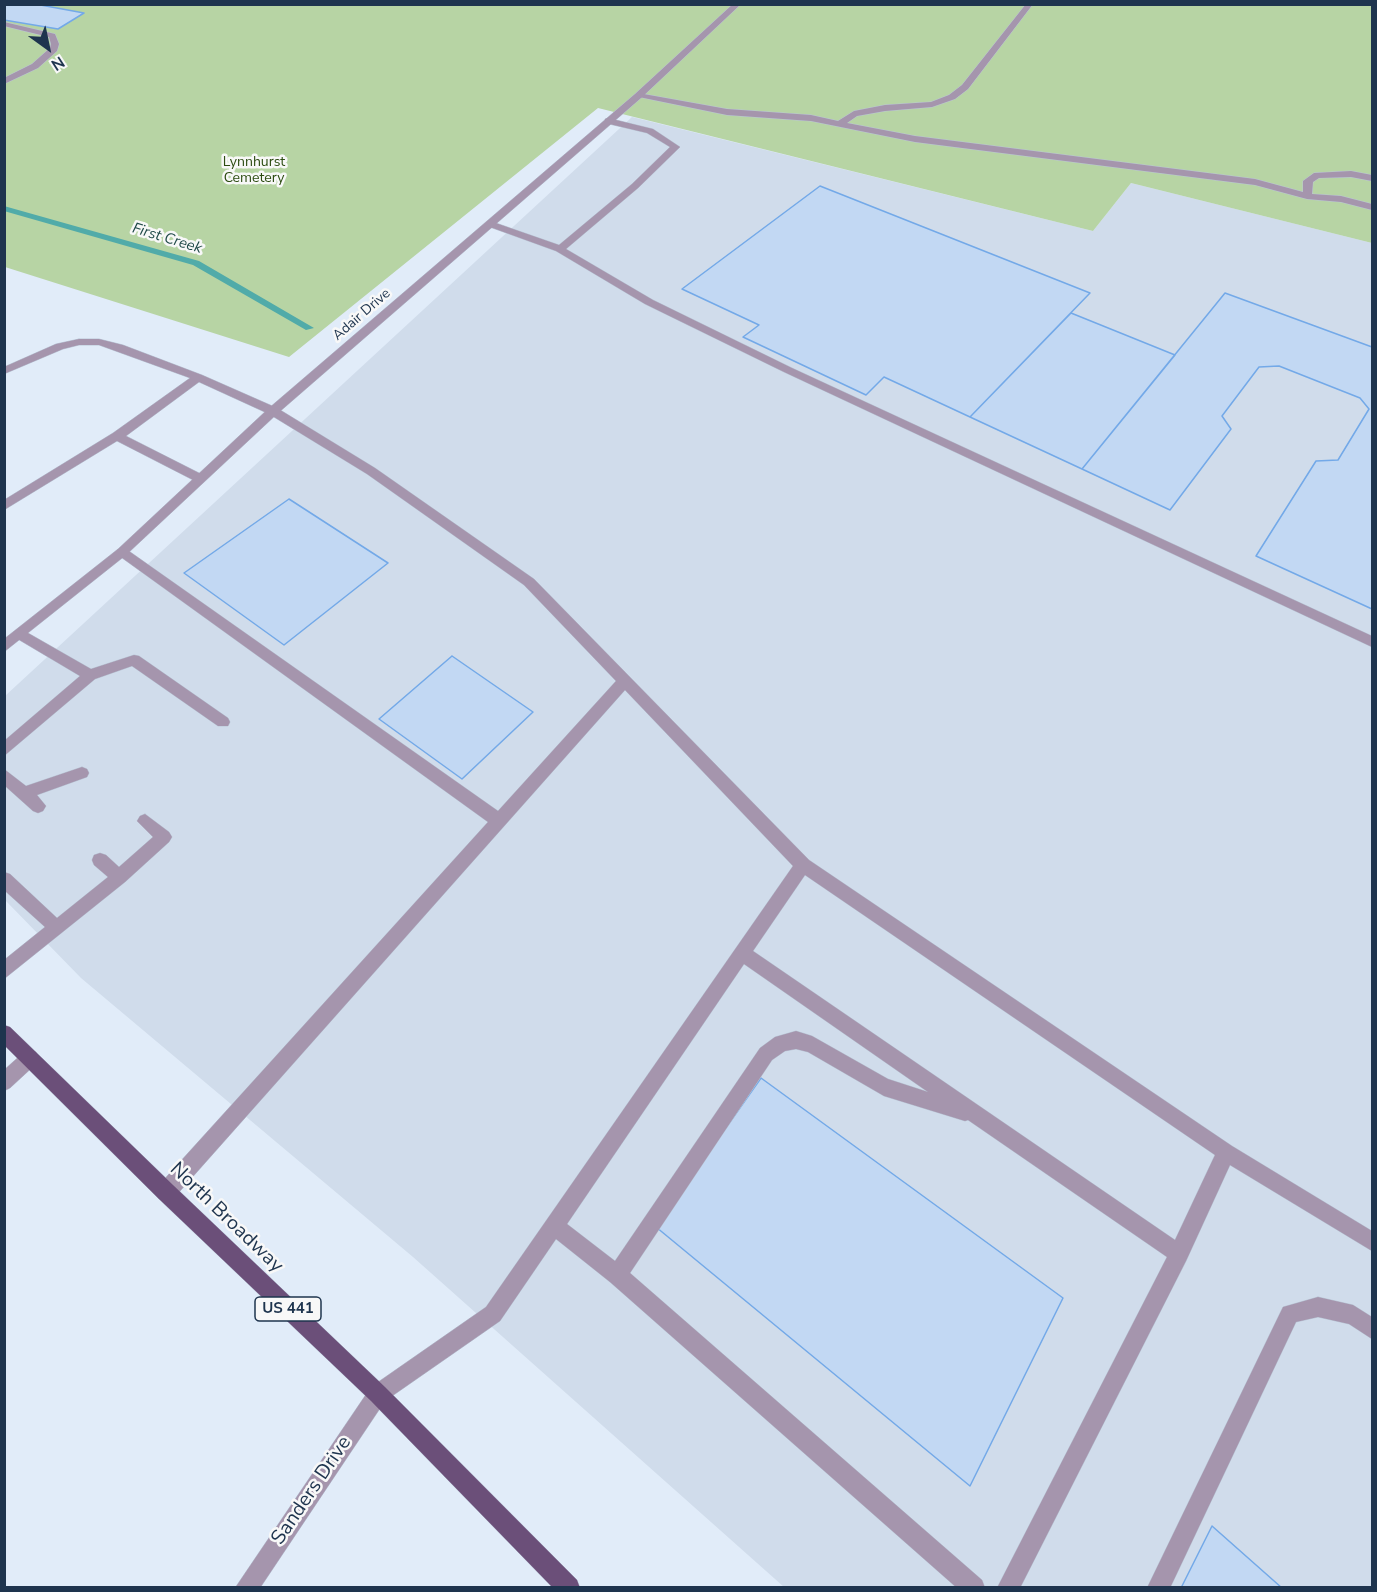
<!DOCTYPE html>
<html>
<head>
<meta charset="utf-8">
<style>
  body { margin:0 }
  #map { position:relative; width:1377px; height:1592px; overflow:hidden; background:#e1ecf9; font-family:"Nunito Sans",sans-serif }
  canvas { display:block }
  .frame { position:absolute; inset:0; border:6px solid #1e344e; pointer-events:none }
  .north { position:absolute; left:18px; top:18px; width:60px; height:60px; -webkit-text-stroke:4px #f8f8f8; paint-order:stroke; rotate:147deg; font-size:16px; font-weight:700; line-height:24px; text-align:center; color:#1e344e }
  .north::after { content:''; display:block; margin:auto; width:21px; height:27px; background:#1e344e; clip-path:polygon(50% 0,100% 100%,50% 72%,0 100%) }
</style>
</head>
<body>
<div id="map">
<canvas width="1377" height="1592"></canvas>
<div class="frame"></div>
<div class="north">N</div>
</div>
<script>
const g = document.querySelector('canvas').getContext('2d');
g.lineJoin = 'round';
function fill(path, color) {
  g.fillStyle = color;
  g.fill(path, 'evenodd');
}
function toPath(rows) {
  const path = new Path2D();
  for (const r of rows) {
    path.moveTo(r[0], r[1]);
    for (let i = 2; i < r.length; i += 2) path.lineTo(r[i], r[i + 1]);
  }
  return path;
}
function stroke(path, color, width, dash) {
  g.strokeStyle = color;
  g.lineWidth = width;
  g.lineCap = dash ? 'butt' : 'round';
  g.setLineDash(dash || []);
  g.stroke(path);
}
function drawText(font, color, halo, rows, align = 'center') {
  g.font = font + ' "Nunito Sans",sans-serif';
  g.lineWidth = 5;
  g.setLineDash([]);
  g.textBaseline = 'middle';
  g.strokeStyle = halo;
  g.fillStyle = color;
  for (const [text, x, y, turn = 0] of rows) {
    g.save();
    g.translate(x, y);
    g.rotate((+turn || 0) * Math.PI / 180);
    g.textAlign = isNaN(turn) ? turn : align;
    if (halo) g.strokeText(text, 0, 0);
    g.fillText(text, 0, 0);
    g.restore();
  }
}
fill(toPath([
  [632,117,1093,231,1131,183,1372,243,1372,1587,784,1587,413,1257,81,978,5,900,5,696]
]), '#d0dceb');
fill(toPath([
  [5,5,1372,5,1372,243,1131,183,1093,231,598,108,289,357,5,267]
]), '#b7d4a4');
fill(toPath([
  [4,206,199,261,314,328,306,330,193,265,4,211,4,206]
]), '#51aba9');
const building = toPath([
  [4,4,35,4,84,13,58,29,4,20,4,4],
  [820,186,1090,293,970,417,884,377,866,395,743,337,759,325,682,289,820,186],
  [1225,293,1372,347,1372,609,1256,556,1316,461,1338,460,1369,409,1360,398,1279,366,1259,367,1222,416,1231,429,1170,510,1082,469,1225,293],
  [1071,313,1175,355,1082,469,970,417,1071,313],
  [289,499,388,563,284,645,184,573,289,499],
  [452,656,533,712,462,779,379,719,452,656],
  [761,1078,1063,1298,970,1486,656,1227,761,1078],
  [1212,1526,1282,1588,1181,1588,1212,1526]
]);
fill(building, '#c2d8f3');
stroke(building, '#73a9e8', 1.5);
const lane = toPath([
  [1026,4,1033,4,968,89,955,99,932,107,885,111,857,116,847,123,915,136,1255,179,1303,192,1303,181,1314,173,1351,171,1372,175,1372,181,1351,177,1319,178,1313,182,1312,194,1341,196,1372,204,1372,210,1341,202,1307,199,1255,185,915,142,811,121,727,115,634,96,638,93,727,109,811,115,838,121,854,111,885,105,931,102,949,95,962,85,1026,4],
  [4,22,55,34,59,44,57,51,38,68,4,84,4,78,32,64,50,48,51,44,49,37,4,26,4,22],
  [608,118,653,129,680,147,638,188,566,249,653,300,792,368,1372,636,1372,647,784,372,645,304,556,251,487,226,487,222,493,222,559,245,632,184,670,147,647,133,605,123,605,119,608,118],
  [79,339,99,339,123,345,202,375,277,408,375,468,534,579,809,860,1232,1146,1372,1231,1372,1251,1230,1165,1186,1261,1020,1588,997,1588,1167,1257,968,1120,965,1121,884,1096,808,1052,796,1049,785,1051,772,1060,630,1273,982,1580,985,1588,957,1588,610,1282,556,1239,500,1321,385,1401,378,1404,371,1401,368,1394,371,1387,486,1307,793,866,625,690,173,1199,166,1201,159,1199,157,1192,159,1185,488,822,118,555,116,552,118,549,126,549,498,811,616,681,524,585,367,474,269,414,199,382,126,436,203,475,203,481,195,481,117,441,4,510,4,500,113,433,190,378,99,345,79,345,63,349,4,374,4,367,56,344,79,339],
  [805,875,1215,1155,1175,1240,753,951,805,875],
  [744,964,928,1092,888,1079,812,1036,796,1031,775,1037,760,1048,615,1261,567,1224,744,964],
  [21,629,91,669,134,655,139,656,228,718,230,722,228,726,218,726,132,666,95,679,4,756,4,741,80,676,16,638,14,634,16,630,21,629],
  [82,767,87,769,89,773,87,777,37,795,46,806,43,811,38,813,33,811,4,785,4,769,26,786,82,767],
  [145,814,169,832,172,837,169,842,125,882,4,979,4,960,45,927,4,890,4,872,10,874,57,918,108,877,94,865,92,860,94,855,100,853,106,855,119,867,153,837,137,821,140,816,145,814],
  [30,1049,36,1052,39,1058,36,1064,10,1088,4,1091,4,1070,24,1052,30,1049],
  [1318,1297,1353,1305,1372,1317,1372,1339,1349,1324,1318,1317,1296,1322,1170,1588,1147,1588,1283,1307,1318,1297]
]);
const street = toPath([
  [733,4,741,4,641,98,277,414,126,555,4,652,4,639,118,549,269,408,635,94,733,4],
  [378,1384,385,1387,388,1394,385,1401,260,1588,235,1588,371,1387,378,1384]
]);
const primary = toPath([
  [4,1025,10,1027,173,1185,385,1387,577,1580,580,1588,553,1588,371,1401,159,1199,4,1045,4,1025]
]);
stroke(lane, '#bac7d7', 1);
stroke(street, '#bac7d7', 1);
stroke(primary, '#bac7d7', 1);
fill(lane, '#a595ad');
fill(street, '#a595ad');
fill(primary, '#6b4f79');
drawText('14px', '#2c4c11', '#f8f8f8', [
  ["Lynnhurst",254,163],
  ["Cemetery",254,179]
]);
drawText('14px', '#1e344e', '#f8f8f8', [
  ["Adair Drive",362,315,-41]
]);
drawText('italic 15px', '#204a49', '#f8f8f8', [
  ["First Creek",167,239,17]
]);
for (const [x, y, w] of [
  [288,1309,66]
]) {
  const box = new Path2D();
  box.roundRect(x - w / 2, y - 12, w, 24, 4.5);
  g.fillStyle = '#f8f8f8';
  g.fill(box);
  stroke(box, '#1e344e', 1.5);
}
drawText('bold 15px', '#1e344e', null, [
  ["US 441",288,1309]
]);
drawText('20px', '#1e344e', '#f8f8f8', [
  ["North Broadway",226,1218,44],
  ["Sanders Drive",312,1491,-56]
]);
</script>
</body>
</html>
